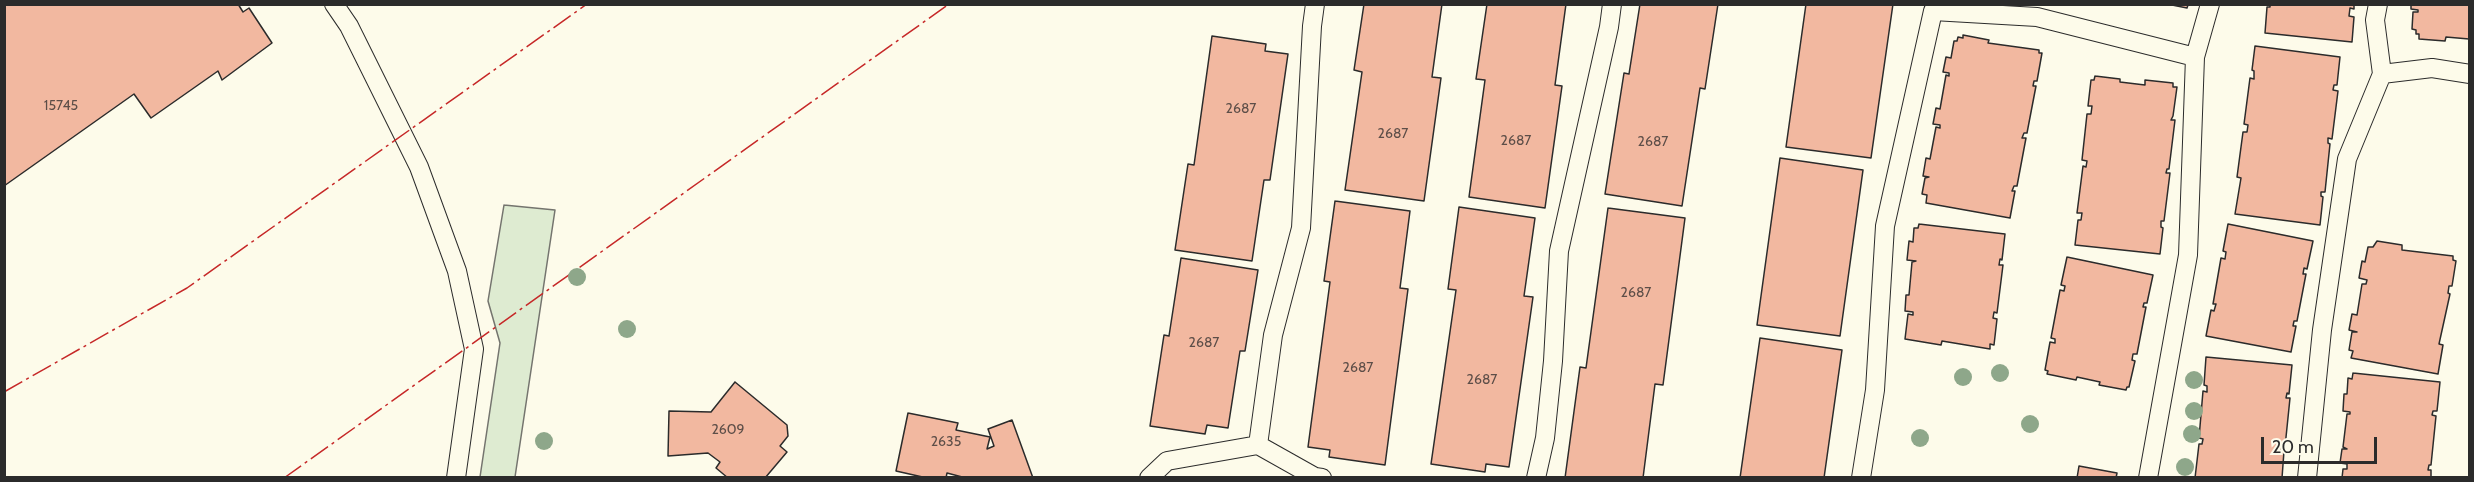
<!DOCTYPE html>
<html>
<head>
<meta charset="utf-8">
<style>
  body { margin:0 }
  #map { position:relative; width:2474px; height:482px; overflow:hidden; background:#fdfbea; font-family:Cabin,sans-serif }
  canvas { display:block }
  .frame { position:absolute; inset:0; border:6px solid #2b2b2b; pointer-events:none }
  .scale { position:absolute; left:2261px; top:437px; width:116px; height:27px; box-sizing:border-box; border:3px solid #2b2b2b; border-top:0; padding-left:8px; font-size:18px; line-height:21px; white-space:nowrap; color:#2b2b2b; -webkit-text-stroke:4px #fdfbea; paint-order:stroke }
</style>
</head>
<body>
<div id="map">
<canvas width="2474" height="482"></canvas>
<div class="frame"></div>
<div class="scale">20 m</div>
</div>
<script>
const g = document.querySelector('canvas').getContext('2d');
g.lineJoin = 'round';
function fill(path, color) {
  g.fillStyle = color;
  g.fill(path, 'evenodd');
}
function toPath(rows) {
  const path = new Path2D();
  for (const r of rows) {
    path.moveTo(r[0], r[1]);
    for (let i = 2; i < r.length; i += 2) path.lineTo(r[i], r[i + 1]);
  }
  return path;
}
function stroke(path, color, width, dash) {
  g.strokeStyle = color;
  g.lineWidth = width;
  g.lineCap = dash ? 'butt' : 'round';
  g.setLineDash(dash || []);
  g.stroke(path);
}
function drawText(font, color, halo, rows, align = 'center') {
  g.font = font + ' Cabin,sans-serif';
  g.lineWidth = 4.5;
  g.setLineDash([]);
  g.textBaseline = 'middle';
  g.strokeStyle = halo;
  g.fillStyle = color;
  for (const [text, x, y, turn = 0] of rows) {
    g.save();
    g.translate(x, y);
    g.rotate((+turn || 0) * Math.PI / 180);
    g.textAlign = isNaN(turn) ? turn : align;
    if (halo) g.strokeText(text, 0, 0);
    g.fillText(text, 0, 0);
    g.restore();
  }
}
const green = toPath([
  [504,205,555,210,515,477,480,477,500,343,488,301,504,205]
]);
fill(green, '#deebd1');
stroke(green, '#74746e', 1.5);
const building = toPath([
  [4,4,238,4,243,12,249,8,272,43,222,80,218,71,151,118,134,94,4,186,4,4],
  [1364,4,1442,4,1432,77,1441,78,1424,201,1345,190,1362,72,1354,70,1364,4],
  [1487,4,1566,4,1555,85,1562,86,1545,208,1469,197,1485,80,1476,79,1487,4],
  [1640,4,1718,4,1705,89,1700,88,1682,206,1605,194,1624,73,1629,74,1640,4],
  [1806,4,1893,4,1871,158,1786,147,1806,4],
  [2167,4,2190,4,2188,5,2187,8,2167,4],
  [2270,4,2354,4,2354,9,2350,8,2349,16,2354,17,2352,42,2265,33,2267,7,2270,7,2270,4],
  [2411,4,2470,4,2470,43,2469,39,2446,37,2445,41,2419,39,2419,34,2416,34,2416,30,2412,29,2413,12,2418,12,2418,10,2411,9,2411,4],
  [1963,35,1989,40,1988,43,2039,50,2039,53,2042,53,2037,81,2034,81,2033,86,2036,86,2027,133,2024,133,2022,138,2026,138,2017,186,2014,186,2012,191,2015,191,2010,218,1926,203,1927,195,1922,194,1925,178,1929,177,1923,176,1926,158,1930,159,1936,127,1940,128,1940,125,1933,124,1936,108,1940,109,1946,75,1949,76,1949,73,1943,72,1946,57,1951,58,1954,41,1957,41,1958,37,1963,38,1963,35],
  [1212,36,1266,44,1265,51,1288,54,1270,180,1264,180,1252,261,1175,250,1188,164,1194,165,1212,36],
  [2255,46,2340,57,2337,85,2334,85,2333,90,2338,91,2332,139,2328,138,2328,143,2330,144,2325,192,2321,192,2321,196,2323,197,2320,225,2235,214,2241,178,2237,177,2243,132,2247,132,2248,125,2244,124,2250,78,2254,79,2254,71,2252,70,2255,46],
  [2095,76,2120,79,2120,82,2145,85,2145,80,2173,83,2173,87,2177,87,2173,116,2171,120,2175,120,2169,169,2167,169,2166,173,2170,173,2164,221,2161,221,2161,227,2163,228,2160,254,2075,245,2078,220,2081,220,2082,213,2077,213,2083,166,2086,167,2087,161,2082,160,2087,114,2091,114,2092,106,2088,106,2091,80,2094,80,2095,76],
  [1780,158,1863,170,1840,336,1757,325,1780,158],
  [1335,201,1410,211,1400,288,1408,289,1385,465,1329,457,1330,450,1308,447,1330,282,1324,281,1335,201],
  [1459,207,1535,218,1524,296,1533,297,1509,467,1486,464,1485,472,1431,464,1456,290,1448,289,1459,207],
  [1608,208,1685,218,1663,385,1655,384,1643,478,1565,478,1580,367,1586,368,1608,208],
  [1919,224,2005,234,2002,260,2000,259,1999,265,2003,265,1997,313,1994,312,1993,318,1997,319,1994,345,1990,344,1990,349,1942,341,1941,345,1905,339,1908,314,1913,315,1913,312,1905,311,1906,295,1909,295,1912,262,1916,261,1907,260,1909,241,1913,242,1914,228,1918,228,1919,224],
  [2228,224,2313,241,2307,269,2304,268,2303,274,2306,274,2297,321,2294,321,2293,326,2296,326,2291,352,2206,336,2211,310,2214,311,2216,304,2213,304,2221,258,2225,259,2226,252,2223,251,2228,224],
  [2377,241,2402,245,2402,250,2453,256,2453,260,2456,261,2452,286,2449,286,2448,293,2450,294,2439,344,2443,345,2438,374,2351,358,2353,351,2349,350,2352,332,2357,332,2349,330,2352,314,2357,315,2362,284,2366,284,2367,280,2359,278,2362,261,2365,262,2368,247,2373,247,2377,241],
  [2067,257,2153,275,2147,303,2144,303,2143,307,2146,307,2137,354,2133,354,2132,360,2135,361,2129,387,2127,387,2126,390,2099,385,2100,382,2077,377,2076,380,2047,374,2048,371,2045,370,2050,342,2055,343,2055,339,2051,338,2060,290,2064,291,2065,286,2061,285,2067,257],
  [1181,258,1258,270,1245,351,1240,351,1228,428,1207,425,1205,434,1150,426,1164,335,1169,336,1181,258],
  [1760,338,1842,350,1824,478,1740,478,1760,338],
  [2206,357,2292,365,2289,394,2287,393,2286,398,2290,398,2285,447,2282,447,2281,451,2284,451,2282,478,2195,478,2199,444,2202,444,2203,439,2199,438,2203,391,2207,392,2207,386,2204,385,2206,357],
  [2353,373,2440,382,2437,411,2433,411,2432,415,2436,416,2431,465,2429,465,2428,470,2431,470,2431,478,2342,478,2343,469,2347,469,2347,464,2340,463,2342,449,2347,449,2343,447,2347,414,2350,414,2350,412,2343,411,2344,394,2347,394,2348,378,2352,379,2353,373],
  [735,382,787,425,788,436,780,446,787,452,765,478,728,478,716,468,720,462,708,453,668,456,669,411,711,412,735,382],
  [908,413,958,423,956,430,990,437,987,449,994,446,988,429,1012,420,1033,478,966,478,947,473,946,478,927,478,896,471,908,413],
  [2079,466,2117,473,2116,478,2077,478,2079,466]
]);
fill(building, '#f2b8a0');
stroke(building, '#2b2b2b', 1.5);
const service = toPath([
  [334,4,349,26,419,167,457,271,474,349,456,478],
  [2378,4,2375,20,2382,74],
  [1258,445,1273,335,1301,228,1312,26,1315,4],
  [1149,478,1167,461,1258,445,1315,477,1322,478],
  [1536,478,1545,438,1553,361,1559,251,1609,27,1612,4],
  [1861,478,1875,390,1885,226,1933,11,2037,17,2195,57],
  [2148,478,2188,255,2195,57,2210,4],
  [2307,478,2322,330,2347,159,2382,74,2432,68,2470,74]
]);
stroke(service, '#2b2b2b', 20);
stroke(service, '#fdfbea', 18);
stroke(toPath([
  [4,392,187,288,587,4],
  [284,478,949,4]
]), '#c62828', 1.5, [21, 4.5, 3, 4.5]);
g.fillStyle = '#8ea78a';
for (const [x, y] of [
  [577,277],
  [627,329],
  [2000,373],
  [1963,377],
  [2194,380],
  [2194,411],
  [2030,424],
  [2192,434],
  [1920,438],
  [544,441],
  [2185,467]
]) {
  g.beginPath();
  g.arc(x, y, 9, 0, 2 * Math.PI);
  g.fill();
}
drawText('14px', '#5d4e48', null, [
  ["15745",61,106],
  ["2687",1241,109],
  ["2687",1393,134],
  ["2687",1516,141],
  ["2687",1653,142],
  ["2687",1636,293],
  ["2687",1204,343],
  ["2687",1358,368],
  ["2687",1482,380],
  ["2609",728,430],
  ["2635",946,442]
]);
</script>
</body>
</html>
